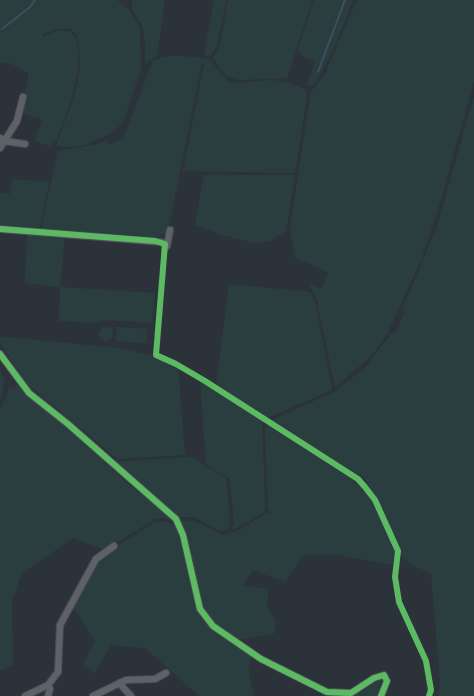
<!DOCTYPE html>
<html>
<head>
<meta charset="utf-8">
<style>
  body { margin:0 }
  canvas { display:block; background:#2c3239 }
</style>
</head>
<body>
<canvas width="474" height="696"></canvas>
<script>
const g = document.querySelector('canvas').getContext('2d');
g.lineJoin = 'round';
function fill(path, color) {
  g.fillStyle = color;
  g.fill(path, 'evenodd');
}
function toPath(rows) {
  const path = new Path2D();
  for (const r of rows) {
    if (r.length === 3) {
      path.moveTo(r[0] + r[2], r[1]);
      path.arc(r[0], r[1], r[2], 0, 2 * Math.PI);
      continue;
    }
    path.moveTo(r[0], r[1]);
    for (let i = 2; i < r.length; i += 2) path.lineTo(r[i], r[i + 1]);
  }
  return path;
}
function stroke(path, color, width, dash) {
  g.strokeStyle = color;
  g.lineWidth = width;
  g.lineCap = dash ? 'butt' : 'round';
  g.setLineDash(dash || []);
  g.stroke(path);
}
fill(toPath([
  [0,0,117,0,130,11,140,28,141,68,124,120,114,132,87,144,75,147,56,146,73,100,79,75,80,53,77,34,70,29,56,29,43,34,43,37,56,31,68,31,75,36,79,50,77,74,71,100,56,141,49,146,35,141,42,119,22,113,29,73,10,63,0,62],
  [132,0,165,0,157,55,145,64,145,41,142,26,133,11],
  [214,0,226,0,217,46,210,57,204,55],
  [228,0,312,0,287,78,238,80,225,76,213,58,220,45],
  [314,0,353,0,336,44,316,82,310,86,307,86,315,61,301,56,302,52,297,51],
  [357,0,474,0,474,81,439,206,421,260,387,334,373,354,335,388,317,301,309,283,322,289,328,272,295,258,290,228,311,92,324,76],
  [171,56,199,57,202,63,168,230,153,240,43,231,41,228,58,151,94,145,107,140,109,145,118,141,125,134,153,60],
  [201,58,210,60,228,81,240,83,273,80,288,83,305,89,307,95,295,173,183,171,204,65],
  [474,96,474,696,439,696,440,680,431,573,410,564,400,554,380,505,365,479,275,424,272,420,334,392,364,369,391,334,396,332,405,312,402,310,437,227],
  [204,175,295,175,286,231,270,241,254,243,222,235,195,225],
  [12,179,49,182,39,231,0,228,0,193,10,194],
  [27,232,65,236,60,287,155,293,152,323,105,320,95,323,59,321,60,287,25,283],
  [229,284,310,292,315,301,332,390,267,418,262,417,216,386],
  [106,334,7],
  [117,327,148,329,146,343,116,341],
  [6,337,118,348,156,357,178,367,185,455,117,459,25,382,0,343,0,338],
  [0,369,5,380,0,403],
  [200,379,262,421,265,505,263,512,257,517,232,530,234,523,230,479,206,464],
  [18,384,84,441,125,482,154,504,173,521,164,518,155,519,105,550,73,538,22,573,12,601,13,666,0,670,0,410,10,386,14,389],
  [268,423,356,480,366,489,383,521,395,552,392,565,339,555,315,554,302,556,285,582,253,570,243,585,268,589,267,608,276,620,275,633,237,640,216,625,202,607,178,520,193,521,224,535,242,529,267,512,274,514,268,510,265,430],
  [191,457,226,478,230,523,228,531,217,530,194,517,177,517,114,462],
  [162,521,175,525,178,533,198,610,205,622,252,656,248,669,254,696,199,696,145,648,111,645,94,674,83,665,95,641,73,606,89,576,100,559,108,552,155,522],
  [377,679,381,679,377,696,352,696,362,692]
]), '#2a3e40');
stroke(toPath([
  [2,29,30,7,35,0],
  [318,72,345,0]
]), '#3b4e62', 2);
const minor = toPath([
  [0,138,4,141,25,144],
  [0,148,17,121,23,97],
  [0,229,161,242,167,246,170,230],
  [0,354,29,393,68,424,176,519,183,535,200,609,213,626,261,659,327,692,351,693,374,678,384,675,387,681,381,696],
  [119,683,131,696],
  [48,685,50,689,48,696],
  [25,696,48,685,58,672,60,625,96,559,114,546],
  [93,696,126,680,155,679,166,673]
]);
stroke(minor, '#4a4e54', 8);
stroke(minor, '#5d6168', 6);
stroke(toPath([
  [0,229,155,241,165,244,156,355,176,364,205,381,358,479,365,487,375,500,398,551,395,577,399,602,426,661,431,690,429,696],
  [0,354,29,393,68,424,176,519,183,535,200,609,213,626,261,659,327,692,351,693,374,678,384,675,387,681,381,696]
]), '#5cba63', 6);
</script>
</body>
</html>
